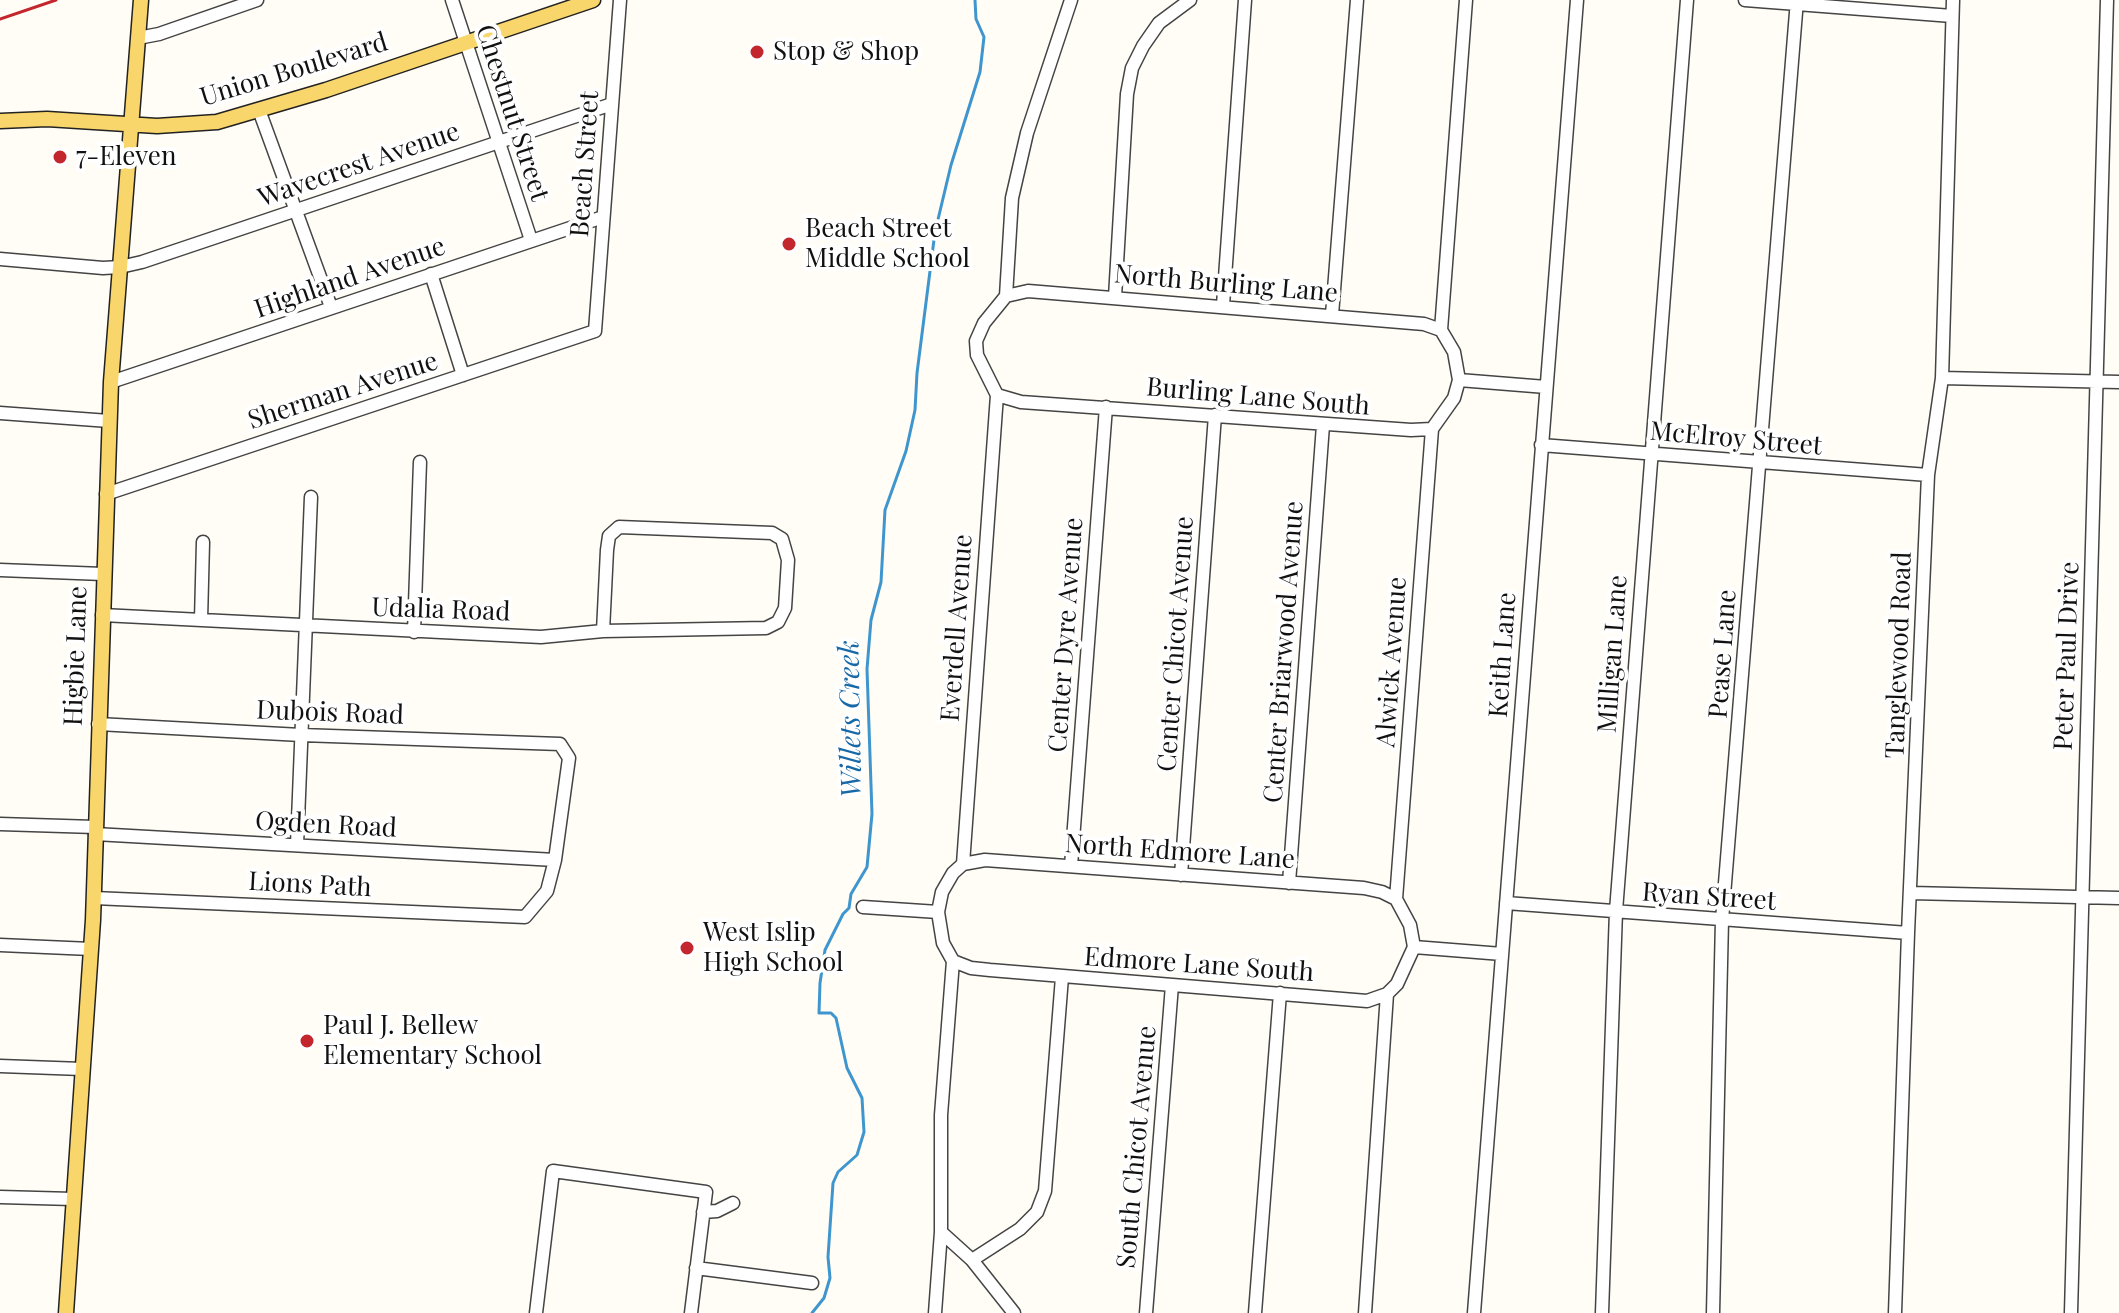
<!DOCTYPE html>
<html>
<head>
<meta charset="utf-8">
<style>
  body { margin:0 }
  canvas { display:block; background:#fffdf5 }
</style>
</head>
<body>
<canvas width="2119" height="1313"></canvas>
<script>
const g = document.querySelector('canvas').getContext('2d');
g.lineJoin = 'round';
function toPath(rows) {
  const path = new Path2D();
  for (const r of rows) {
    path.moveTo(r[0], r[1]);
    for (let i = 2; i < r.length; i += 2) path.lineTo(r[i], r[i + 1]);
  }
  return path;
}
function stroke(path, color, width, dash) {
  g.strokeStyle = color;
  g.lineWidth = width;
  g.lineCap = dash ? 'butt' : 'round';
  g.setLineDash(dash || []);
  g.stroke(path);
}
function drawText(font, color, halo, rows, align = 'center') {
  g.font = font + ' "Playfair Display",serif';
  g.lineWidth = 8;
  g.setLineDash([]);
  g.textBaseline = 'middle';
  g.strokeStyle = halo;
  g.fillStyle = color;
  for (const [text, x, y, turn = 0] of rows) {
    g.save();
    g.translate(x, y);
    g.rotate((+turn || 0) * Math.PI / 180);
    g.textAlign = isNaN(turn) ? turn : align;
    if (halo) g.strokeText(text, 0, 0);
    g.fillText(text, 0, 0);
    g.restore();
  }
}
stroke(toPath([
  [812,1313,824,1298,830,1278,828,1257,833,1183,838,1172,857,1155,864,1132,862,1098,847,1068,836,1018,831,1013,819,1013,820,983,825,950,843,914,849,908,851,894,867,867,872,814,867,669,871,620,881,582,885,510,906,451,915,410,917,373,935,232,951,165,980,72,984,37,976,19,975,0]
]), '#3f96cf', 3);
const minor = toPath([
  [452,0,531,240],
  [1745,0,1952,16],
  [138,38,159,34,257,0],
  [259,110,331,307],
  [0,259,103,268,120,267,142,262,612,104],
  [431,274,463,375],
  [1028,291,1424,324,1441,330,1454,352,1459,380,1454,398,1432,429,1411,430,1021,402,997,395,977,355,976,341,984,323,1006,296,1028,291],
  [1006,296,1012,198,1027,133,1071,0],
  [1115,297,1127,94,1132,68,1143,46,1159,23,1190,0],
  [1223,305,1245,0],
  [1332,315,1357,0],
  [1441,330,1466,0],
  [1942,378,2119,382],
  [1459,380,1546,387],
  [111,382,603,217],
  [0,413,109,421],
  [1541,445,1928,475],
  [106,494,595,331,620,0],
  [0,570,103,574],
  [102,615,541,637,603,631,766,628,778,622,785,608,788,560,782,539,772,533,619,527,609,536,607,550,603,631],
  [201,620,203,542],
  [414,632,420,462],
  [0,824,95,827],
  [95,834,555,860],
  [297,845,311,497],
  [963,864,997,395],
  [1071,866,1106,407],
  [1181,875,1215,415],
  [1289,883,1323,425],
  [1911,893,2119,898],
  [94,898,525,917,547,891,555,860,569,758,560,744,301,735,98,724],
  [1396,899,1432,429],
  [1506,903,1908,933],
  [863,907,938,912],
  [0,945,91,949],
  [1414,947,1502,954],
  [953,961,971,968,990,970,1367,1001,1387,994,1397,984,1414,947],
  [0,1066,82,1069],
  [0,1197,73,1199],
  [703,1212,717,1211,733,1203],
  [941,1232,972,1260,1014,1313],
  [972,1260,1020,1229,1037,1212,1045,1191,1062,977],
  [696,1268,812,1283],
  [536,1313,553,1171,706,1192,691,1313],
  [935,1313,941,1232,941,1115,953,961,943,943,938,912,942,892,953,873,963,864,985,860,1364,888,1382,892,1396,899,1410,925,1414,947],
  [1146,1313,1172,985],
  [1255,1313,1280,993],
  [1365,1313,1387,994],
  [1474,1313,1577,0],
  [1602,1313,1616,911,1687,0],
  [1713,1313,1722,920,1797,0],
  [1895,1313,1908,933,1928,475,1942,378,1953,0],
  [2071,1313,2107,0]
]);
const major = toPath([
  [0,121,47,119,157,126,217,122,326,90,593,0],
  [66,1313,93,920,111,382,141,0]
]);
stroke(minor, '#444', 15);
stroke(major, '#222', 17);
stroke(minor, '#fff', 12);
stroke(major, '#f9d66b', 14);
stroke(toPath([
  [0,19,56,0]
]), '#c4262e', 3);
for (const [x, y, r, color] of [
  [757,52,8,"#c4262e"],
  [60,157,8,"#c4262e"],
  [789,244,8,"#c4262e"],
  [687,948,8,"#c4262e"],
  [307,1041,8,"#c4262e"]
]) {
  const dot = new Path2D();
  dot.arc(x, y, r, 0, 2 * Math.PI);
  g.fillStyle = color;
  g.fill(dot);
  stroke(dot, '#fff', 3);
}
drawText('26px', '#111', '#fff', [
  ["Stop & Shop",773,52],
  ["7-Eleven",76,157],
  ["Beach Street",805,229],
  ["Middle School",805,259],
  ["West Islip",703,933],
  ["High School",703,963],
  ["Paul J. Bellew",323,1026],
  ["Elementary School",323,1056]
], 'left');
drawText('26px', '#111', '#fff', [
  ["Union Boulevard",294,70,-17],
  ["Chestnut Street",512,113,72],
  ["Beach Street",585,164,-86],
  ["Wavecrest Avenue",359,165,-19],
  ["Highland Avenue",350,278,-19],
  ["North Burling Lane",1226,284,5],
  ["Sherman Avenue",343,391,-18],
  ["Burling Lane South",1258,397,5],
  ["McElroy Street",1736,439,5],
  ["Udalia Road",441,610,2],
  ["Everdell Avenue",957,628,-86],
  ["Center Dyre Avenue",1066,635,-86],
  ["Center Chicot Avenue",1176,644,-86],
  ["Center Briarwood Avenue",1284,652,-86],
  ["Milligan Lane",1613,654,-86],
  ["Pease Lane",1723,654,-86],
  ["Keith Lane",1503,655,-86],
  ["Tanglewood Road",1899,655,-88],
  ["Higbie Lane",76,656,-88],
  ["Peter Paul Drive",2067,656,-88],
  ["Alwick Avenue",1392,662,-86],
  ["Dubois Road",330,713,2],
  ["Ogden Road",326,825,3],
  ["North Edmore Lane",1180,852,4],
  ["Lions Path",310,885,3],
  ["Ryan Street",1709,897,4],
  ["Edmore Lane South",1199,965,4],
  ["South Chicot Avenue",1137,1147,-85]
]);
drawText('italic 28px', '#1768a6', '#fff', [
  ["Willets Creek",851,719,-91]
]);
</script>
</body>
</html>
